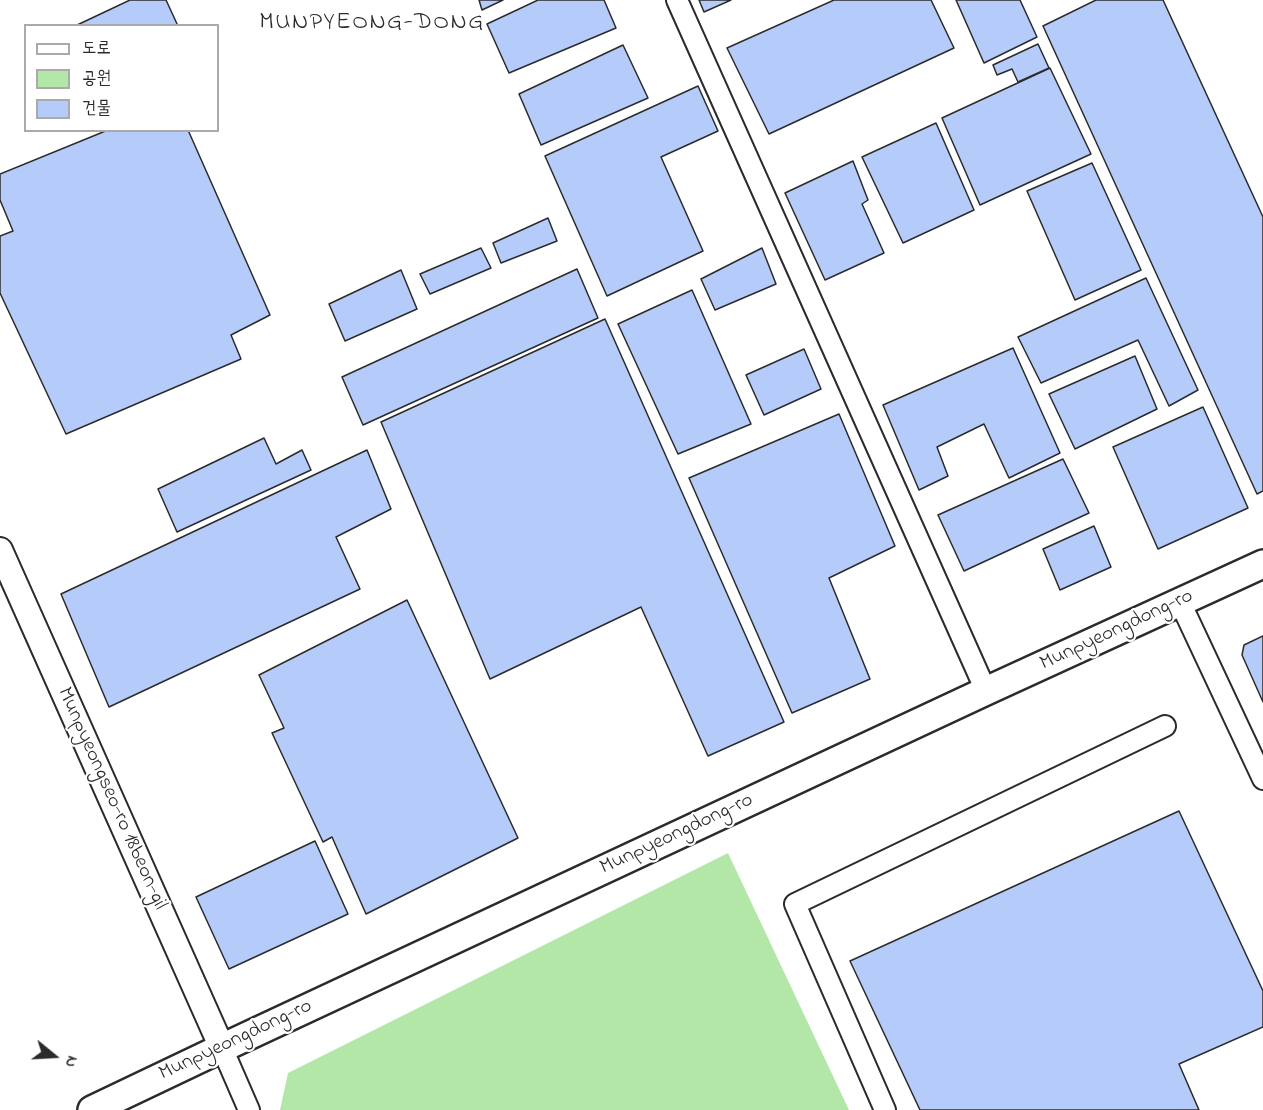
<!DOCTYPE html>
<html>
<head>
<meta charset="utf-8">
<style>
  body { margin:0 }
  #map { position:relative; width:1263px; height:1110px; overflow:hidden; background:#fff; font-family:"Indie Flower","Poor Story",sans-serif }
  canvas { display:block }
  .legend { position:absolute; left:24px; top:24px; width:195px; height:108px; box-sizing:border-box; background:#fff; border:2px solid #aaa; margin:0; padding:8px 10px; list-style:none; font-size:18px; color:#2b2b2b }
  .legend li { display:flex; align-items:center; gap:12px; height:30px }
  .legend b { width:30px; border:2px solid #aaa }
  .north { position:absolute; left:24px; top:1026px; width:60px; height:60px; -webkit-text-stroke:4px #fff; paint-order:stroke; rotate:108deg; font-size:16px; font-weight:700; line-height:24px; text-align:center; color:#2b2b2b }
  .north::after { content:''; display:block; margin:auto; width:21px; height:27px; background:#2b2b2b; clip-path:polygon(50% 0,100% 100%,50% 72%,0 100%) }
</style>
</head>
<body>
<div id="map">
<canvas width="1263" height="1110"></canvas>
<ul class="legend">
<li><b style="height:8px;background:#fff"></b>도로</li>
<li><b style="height:16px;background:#b3e7a8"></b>공원</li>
<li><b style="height:16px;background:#b5ccfa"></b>건물</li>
</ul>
<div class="north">N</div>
</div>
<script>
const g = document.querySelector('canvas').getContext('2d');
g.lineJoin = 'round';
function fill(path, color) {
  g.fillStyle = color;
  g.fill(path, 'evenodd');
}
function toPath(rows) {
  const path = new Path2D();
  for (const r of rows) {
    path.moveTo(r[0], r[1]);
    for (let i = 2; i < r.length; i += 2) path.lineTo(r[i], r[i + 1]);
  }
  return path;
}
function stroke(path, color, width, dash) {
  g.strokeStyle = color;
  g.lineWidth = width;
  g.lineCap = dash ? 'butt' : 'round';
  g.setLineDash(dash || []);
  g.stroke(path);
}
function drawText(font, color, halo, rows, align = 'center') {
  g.font = font + ' "Indie Flower",sans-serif';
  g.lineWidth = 4.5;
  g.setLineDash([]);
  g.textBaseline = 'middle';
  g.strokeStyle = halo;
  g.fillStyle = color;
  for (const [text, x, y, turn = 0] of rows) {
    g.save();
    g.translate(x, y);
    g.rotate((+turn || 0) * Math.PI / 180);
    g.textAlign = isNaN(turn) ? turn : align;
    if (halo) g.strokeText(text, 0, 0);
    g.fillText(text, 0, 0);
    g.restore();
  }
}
fill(toPath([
  [728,853,849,1110,280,1110,288,1073]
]), '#b3e7a8');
const building = toPath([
  [130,0,166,0,178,26,75,26,130,0],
  [479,0,503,0,482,10,479,0],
  [538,0,604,0,616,28,509,73,487,24,538,0],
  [699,0,731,0,704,12,699,0],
  [834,0,931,0,954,48,769,134,727,48,834,0],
  [956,0,1020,0,1037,37,984,63,956,0],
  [1096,0,1163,0,1263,217,1263,491,1257,494,1043,26,1096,0],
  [1038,44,1049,68,1018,82,1012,69,997,75,993,65,1038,44],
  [623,45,648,98,541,145,519,94,623,45],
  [1050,68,1091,154,980,205,942,118,1050,68],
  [698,86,718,131,661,157,703,251,607,296,545,156,698,86],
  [936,123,974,210,903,243,862,157,936,123],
  [108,130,188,130,270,315,231,335,241,359,66,434,0,293,0,236,13,231,0,200,0,174,108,130],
  [853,161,868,200,862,204,884,253,825,280,785,193,853,161],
  [1092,163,1141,270,1075,300,1027,191,1092,163],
  [548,218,557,241,501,263,493,243,548,218],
  [481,248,491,268,430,294,420,274,481,248],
  [762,248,776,284,715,310,701,279,762,248],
  [577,269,598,318,363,425,342,377,577,269],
  [401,270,417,309,345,341,329,304,401,270],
  [1146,278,1198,390,1169,406,1138,340,1041,383,1018,337,1146,278],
  [692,290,751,424,678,454,618,324,692,290],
  [605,319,784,722,708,756,641,607,490,679,381,422,605,319],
  [1013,348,1060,453,1009,478,984,424,937,447,948,476,919,490,883,405,1013,348],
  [804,349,821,389,764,415,746,375,804,349],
  [1135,356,1157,409,1075,449,1049,394,1135,356],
  [1203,407,1248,508,1158,549,1113,447,1203,407],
  [839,414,895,546,829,578,870,679,792,713,689,478,839,414],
  [264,438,276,464,302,450,311,470,177,532,158,489,264,438],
  [367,450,391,509,336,537,360,589,109,707,61,594,367,450],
  [1063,459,1089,513,964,571,938,515,1063,459],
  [1094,526,1111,567,1060,590,1043,549,1094,526],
  [407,600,518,838,366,914,332,837,323,842,272,733,284,728,259,675,407,600],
  [1263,636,1263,702,1242,655,1244,645,1263,636],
  [1179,811,1263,991,1263,1027,1179,1064,1199,1110,920,1110,850,961,1179,811],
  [315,841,348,914,229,969,196,897,315,841]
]);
fill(building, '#b5ccfa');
stroke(building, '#2b2b2b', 1.5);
const minor = toPath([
  [677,0,986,691],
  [1180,602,1263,779],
  [222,1048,249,1110],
  [885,1110,795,904,1165,726]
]);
const tertiary = toPath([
  [0,550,222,1048]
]);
const secondary = toPath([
  [92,1110,222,1048,986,691,1263,564]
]);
stroke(minor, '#2b2b2b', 24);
stroke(tertiary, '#2b2b2b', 28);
stroke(secondary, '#2b2b2b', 32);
stroke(minor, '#fff', 20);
stroke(tertiary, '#fff', 24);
stroke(secondary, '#fff', 27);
drawText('21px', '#2b2b2b', '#fff', [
  ["Munpyeongdong-ro",1117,631,-25],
  ["Munpyeongseo-ro 18beon-gil",111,799,66],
  ["Munpyeongdong-ro",677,835,-25],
  ["Munpyeongdong-ro",236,1041,-25]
]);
g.letterSpacing = '1.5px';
drawText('24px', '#2b2b2b', '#fff', [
  ["MUNPYEONG-DONG",372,24]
]);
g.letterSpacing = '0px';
</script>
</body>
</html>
